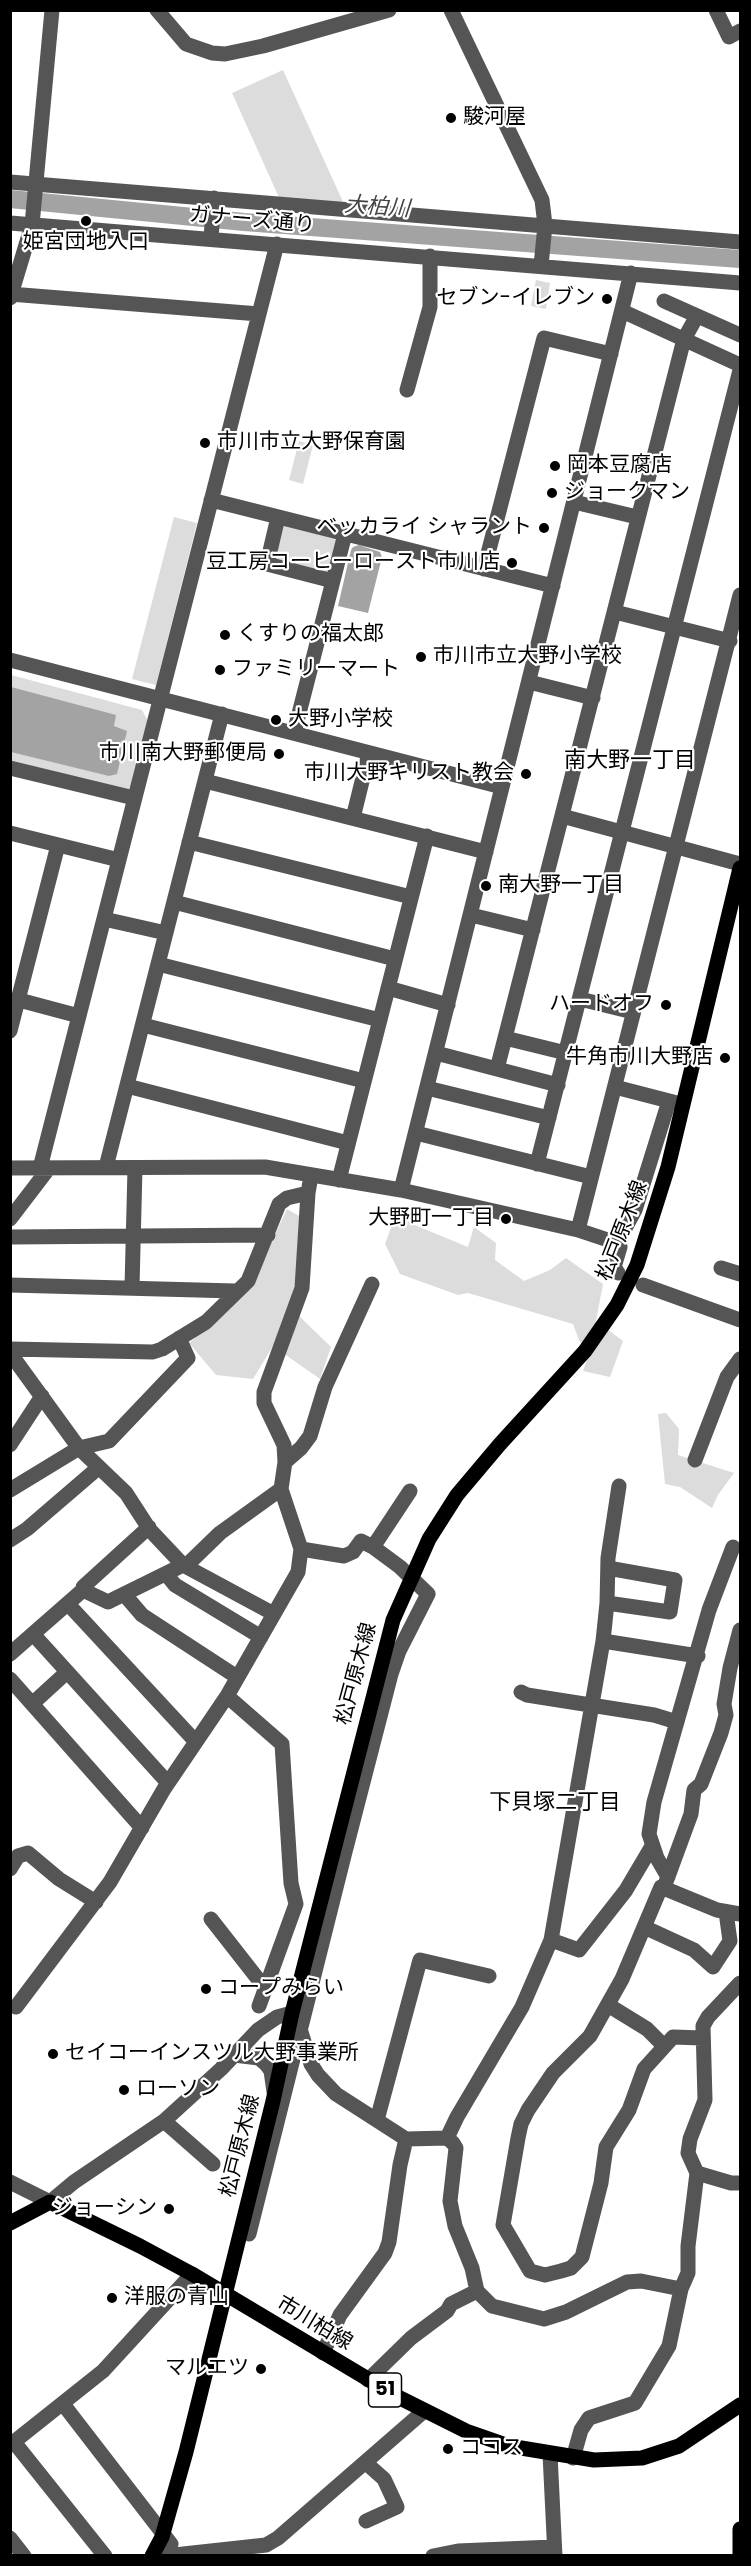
<!DOCTYPE html>
<html>
<head>
<meta charset="utf-8">
<style>
  body { margin:0 }
  #map { position:relative; width:751px; height:2566px; overflow:hidden; background:#fff; font-family:Poppins,sans-serif }
  canvas { display:block }
  .frame { position:absolute; inset:0; border:12px solid #000; pointer-events:none }
</style>
</head>
<body>
<div id="map">
<canvas width="751" height="2566"></canvas>
<div class="frame"></div>
</div>
<script>
const g = document.querySelector('canvas').getContext('2d');
g.lineJoin = 'round';
function fill(path, color) {
  g.fillStyle = color;
  g.fill(path, 'evenodd');
}
function toPath(rows) {
  const path = new Path2D();
  for (const r of rows) {
    path.moveTo(r[0], r[1]);
    for (let i = 2; i < r.length; i += 2) path.lineTo(r[i], r[i + 1]);
  }
  return path;
}
function stroke(path, color, width, dash) {
  g.strokeStyle = color;
  g.lineWidth = width;
  g.lineCap = dash ? 'butt' : 'round';
  g.setLineDash(dash || []);
  g.stroke(path);
}
function drawText(font, color, halo, rows, align = 'center') {
  g.font = font + ' Poppins,"Noto Sans JP",sans-serif';
  g.lineWidth = 4.5;
  g.setLineDash([]);
  g.textBaseline = 'middle';
  g.strokeStyle = halo;
  g.fillStyle = color;
  for (const [text, x, y, turn = 0] of rows) {
    g.save();
    g.translate(x, y);
    g.rotate((+turn || 0) * Math.PI / 180);
    g.textAlign = isNaN(turn) ? turn : align;
    if (halo) g.strokeText(text, 0, 0);
    g.fillText(text, 0, 0);
    g.restore();
  }
}
fill(toPath([
  [283,70,344,204,281,202,232,93],
  [536,280,550,283,546,309,531,306],
  [299,441,313,445,303,484,289,480],
  [174,517,197,523,156,685,132,679],
  [279,524,339,539,329,576,270,561],
  [11,675,142,710,148,721,131,792,11,762],
  [287,1209,299,1216,297,1277,289,1306,331,1347,320,1379,273,1346,253,1379,216,1375,189,1343,231,1307,259,1268],
  [396,1214,417,1226,468,1247,474,1227,496,1243,495,1260,524,1281,550,1270,566,1258,603,1284,596,1321,623,1341,610,1377,583,1371,589,1354,579,1340,573,1324,468,1293,458,1295,400,1274,385,1244],
  [666,1413,679,1429,678,1455,734,1473,718,1495,712,1508,680,1487,665,1484,658,1414]
]), '#dcdcdc');
fill(toPath([
  [359,545,380,552,382,557,368,613,338,606,351,550,353,547],
  [11,687,116,715,114,726,127,731,117,774,109,776,11,752]
]), '#a3a3a3');
stroke(toPath([
  [10,199,244,222,740,259]
]), '#a3a3a3', 18);
stroke(toPath([
  [157,10,186,44,212,53,225,54,263,46,389,10],
  [451,10,542,200,545,225,541,266],
  [716,10,729,37,740,31],
  [10,182,740,242],
  [10,223,740,283],
  [211,238,214,198],
  [10,294,259,314],
  [10,298,32,225,52,10],
  [664,301,740,335],
  [622,311,740,365],
  [407,390,430,307,430,256],
  [211,500,553,586],
  [574,502,637,517],
  [278,517,267,564,333,581],
  [484,569,544,338,611,354],
  [615,612,730,641],
  [10,660,502,787],
  [529,682,593,698],
  [294,733,345,534],
  [10,768,134,798],
  [205,781,486,852],
  [562,816,740,864],
  [353,818,369,753],
  [10,833,119,860],
  [189,842,411,897],
  [174,902,395,959],
  [471,915,533,930],
  [104,919,166,933],
  [158,964,380,1020],
  [388,988,448,1005],
  [580,999,633,1012],
  [19,1000,79,1016],
  [143,1025,364,1081],
  [10,1031,58,845],
  [505,1038,566,1053],
  [436,1053,558,1085],
  [497,1069,684,339,697,316],
  [127,1086,348,1143],
  [615,1087,677,1103],
  [427,1088,549,1118],
  [416,1133,591,1177],
  [537,1164,740,370],
  [106,1167,222,714],
  [10,1168,265,1167,401,1190,578,1230,617,1243,620,1247,614,1267,618,1273],
  [40,1168,277,244],
  [339,1180,427,836],
  [401,1190,631,273],
  [10,1219,49,1168],
  [578,1230,740,595],
  [10,1237,268,1235],
  [617,1243,635,1210,669,1101],
  [721,1268,740,1274],
  [10,1285,235,1291],
  [643,1285,740,1320],
  [132,1287,135,1168],
  [10,1349,153,1352,162,1349,206,1322,248,1281,279,1204,287,1198,308,1193],
  [10,1353,79,1448,126,1493,150,1530,183,1565,188,1564,220,1533,281,1489],
  [10,1445,42,1396],
  [695,1460,727,1377,740,1359],
  [285,1462,301,1448,310,1436,325,1387,372,1284],
  [10,1490,79,1448,109,1441,188,1358,179,1338],
  [10,1540,27,1529,98,1468],
  [373,1547,410,1491],
  [301,1549,344,1556,353,1552,361,1541,373,1547,400,1567,428,1594,399,1651,391,1674,346,1848],
  [166,1574,175,1585,261,1637],
  [83,1590,83,1587,149,1527],
  [124,1594,142,1615,237,1677],
  [607,1603,670,1612,675,1580,608,1568],
  [68,1604,196,1742],
  [33,1634,168,1783],
  [603,1641,698,1656],
  [10,1654,83,1590,108,1602,183,1565,274,1614],
  [10,1679,142,1828],
  [521,1692,527,1695,654,1715,677,1722],
  [227,1696,282,1744,291,1883,296,1904,259,2006],
  [32,1704,67,1672],
  [10,1869,18,1856,28,1853,59,1879,96,1902],
  [668,1877,657,1858,649,1834,654,1802,709,1610,733,1547],
  [666,1882,691,1814,694,1790,701,1784,721,1733,726,1715,724,1704,730,1668,740,1630],
  [211,1919,265,1988],
  [644,1927,694,1950,713,1967,730,1941,726,1912],
  [551,1940,579,1950,626,1890,652,1846],
  [608,2005,647,2029,664,2046],
  [16,2007,110,1882,164,1789,227,1696,298,1572,301,1549,281,1489,285,1462,284,1445,264,1403,264,1392,302,1288,308,1193,311,1176],
  [301,2032,311,2064,318,2075,336,2094,406,2139,447,2138,453,2143,456,2148,450,2201,455,2226,472,2268,477,2291,492,2306,544,2319,566,2312,627,2282,641,2281,681,2289],
  [702,2038,673,2037,644,2069,629,2110,606,2147,601,2183,582,2257,571,2268,561,2271,545,2275,530,2271,503,2225,518,2138,521,2124,528,2110,553,2073,590,2036,622,1979,661,1887,717,1910,740,1914],
  [234,2055,259,2058,266,2064,271,2071,274,2092],
  [377,2120,420,1960,489,1976],
  [164,2121,213,2164],
  [447,2138,457,2117,522,2007,551,1940,603,1641,607,1603,608,1558,619,1486],
  [697,2173,731,2183,740,2183],
  [10,2182,50,2202,74,2182,164,2121,221,2069,258,2030,277,2017,292,2013],
  [249,2234,346,1848,337,1845],
  [323,2353,340,2315,385,2253,389,2242,400,2165,406,2139],
  [368,2380,411,2338,447,2311,451,2304,477,2291],
  [63,2404,171,2544,165,2556],
  [14,2442,105,2556],
  [10,2445,103,2371,192,2274],
  [550,2454,555,2556],
  [573,2458,581,2430,589,2418,635,2403,669,2346,681,2289,688,2273,688,2246,697,2173,688,2153,690,2139,705,2100,703,2026,708,2017,740,1983],
  [366,2521,397,2507,384,2479,366,2463],
  [10,2538,24,2556],
  [165,2556,266,2545,278,2538,424,2411],
  [433,2556,458,2551,553,2547]
]), '#555', 15);
stroke(toPath([
  [10,2223,50,2202,140,2246,192,2274,398,2397,466,2431,509,2446,594,2460,642,2458,679,2446,740,2405],
  [740,2529,740,2554],
  [152,2556,162,2537,186,2452,273,2101,292,2013,393,1620,429,1539,457,1495,500,1444,585,1351,617,1305,637,1265,668,1167,740,868]
]), '#000', 15);
for (const [x, y, r, color] of [
  [451,118,6,"#000"],
  [86,221,6,"#000"],
  [607,299,6,"#000"],
  [205,443,6,"#000"],
  [555,466,6,"#000"],
  [552,493,6,"#000"],
  [544,528,6,"#000"],
  [512,563,6,"#000"],
  [225,635,6,"#000"],
  [421,657,6,"#000"],
  [220,670,6,"#000"],
  [276,720,6,"#000"],
  [279,754,6,"#000"],
  [526,774,6,"#000"],
  [486,886,6,"#000"],
  [666,1005,6,"#000"],
  [725,1058,6,"#000"],
  [506,1219,6,"#000"],
  [206,1989,6,"#000"],
  [53,2054,6,"#000"],
  [124,2090,6,"#000"],
  [169,2209,6,"#000"],
  [112,2298,6,"#000"],
  [261,2369,6,"#000"],
  [448,2449,6,"#000"]
]) {
  const dot = new Path2D();
  dot.arc(x, y, r, 0, 2 * Math.PI);
  g.fillStyle = color;
  g.fill(dot);
  stroke(dot, '#fff', 2);
}
for (const [x, y, w] of [
  [385,2390,33]
]) {
  const box = new Path2D();
  box.roundRect(x - w / 2, y - 17, w, 34, 4.5);
  g.fillStyle = '#fff';
  g.fill(box);
  stroke(box, '#000', 1.5);
}
drawText('bold 20px', '#000', null, [
  ["51",385,2390]
]);
drawText('21px', '#000', '#fff', [
  ["駿河屋",463,118],
  ["姫宮団地入口",86,243,"center"],
  ["セブン-イレブン",595,299,"right"],
  ["市川市立大野保育園",217,443],
  ["岡本豆腐店",567,466],
  ["ジョークマン",564,493],
  ["ベッカライ シャラント",532,528,"right"],
  ["豆工房コーヒーロースト市川店",500,563,"right"],
  ["くすりの福太郎",237,635],
  ["市川市立大野小学校",433,657],
  ["ファミリーマート",232,670],
  ["大野小学校",288,720],
  ["市川南大野郵便局",267,754,"right"],
  ["市川大野キリスト教会",514,774,"right"],
  ["南大野一丁目",498,886],
  ["ハードオフ",654,1005,"right"],
  ["牛角市川大野店",713,1058,"right"],
  ["大野町一丁目",494,1219,"right"],
  ["コープみらい",218,1989],
  ["セイコーインスツル大野事業所",65,2054],
  ["ローソン",136,2090],
  ["ジョーシン",157,2209,"right"],
  ["洋服の青山",124,2298],
  ["マルエツ",249,2369,"right"],
  ["ココス",460,2449]
], 'left');
drawText('21px', '#000', '#fff', [
  ["ガナーズ通り",252,221,5],
  ["松戸原木線",623,1231,-69],
  ["松戸原木線",357,1674,-75],
  ["松戸原木線",241,2146,-76],
  ["市川柏線",314,2324,31]
]);
drawText('italic 22px', '#444', '#fff', [
  ["大柏川",377,208,4]
]);
drawText('22px', '#000', '#fff', [
  ["南大野一丁目",630,761],
  ["下貝塚二丁目",555,1803]
]);
</script>
</body>
</html>
